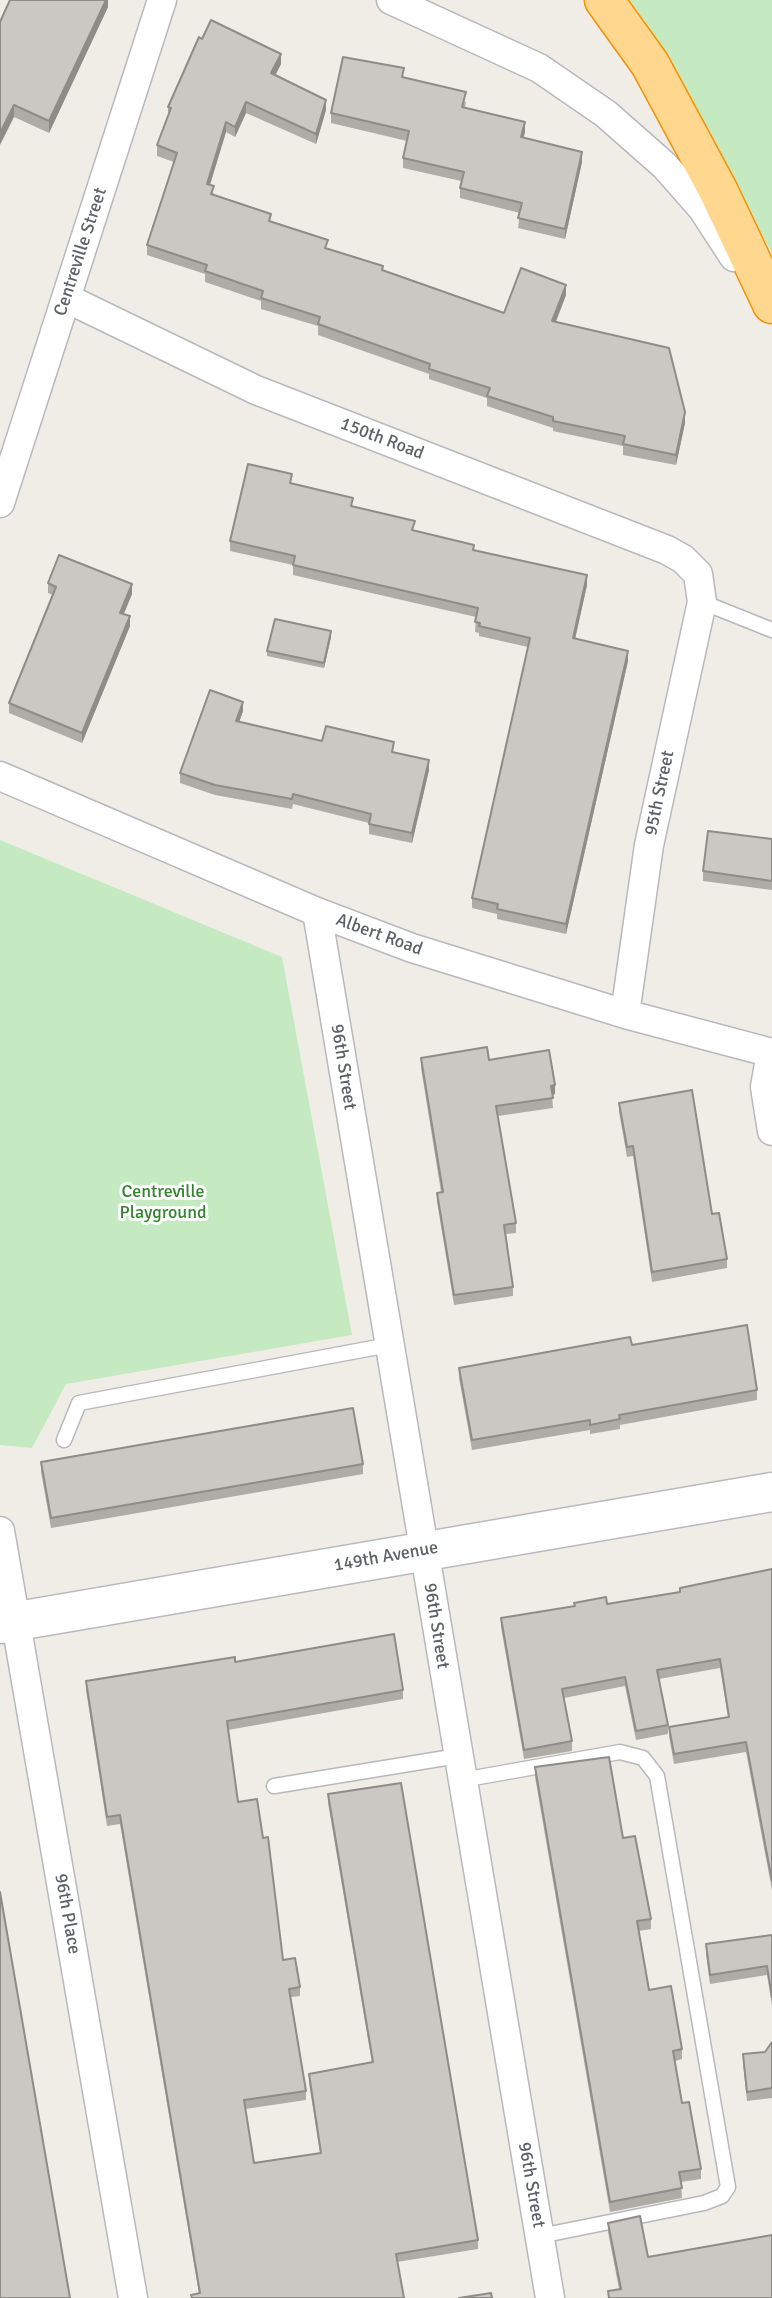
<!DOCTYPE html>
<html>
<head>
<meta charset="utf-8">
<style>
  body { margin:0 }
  canvas { display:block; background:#f0ede6 }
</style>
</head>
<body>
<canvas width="772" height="2298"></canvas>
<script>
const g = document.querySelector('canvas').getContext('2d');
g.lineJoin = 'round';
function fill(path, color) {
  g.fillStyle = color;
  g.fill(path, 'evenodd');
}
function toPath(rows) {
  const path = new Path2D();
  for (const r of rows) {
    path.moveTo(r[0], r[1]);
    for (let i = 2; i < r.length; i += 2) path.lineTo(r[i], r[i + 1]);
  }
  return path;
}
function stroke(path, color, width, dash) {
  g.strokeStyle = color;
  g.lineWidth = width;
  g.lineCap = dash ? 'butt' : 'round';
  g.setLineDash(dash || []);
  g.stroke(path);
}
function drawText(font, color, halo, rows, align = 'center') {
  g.font = font + ' Signika,sans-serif';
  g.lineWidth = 6;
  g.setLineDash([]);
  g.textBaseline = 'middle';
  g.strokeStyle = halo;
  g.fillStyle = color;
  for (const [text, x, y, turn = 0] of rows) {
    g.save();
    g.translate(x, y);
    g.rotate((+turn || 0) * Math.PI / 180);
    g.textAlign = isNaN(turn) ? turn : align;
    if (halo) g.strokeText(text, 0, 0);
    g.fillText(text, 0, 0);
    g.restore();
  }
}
fill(toPath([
  [627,0,772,0,772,253,638,14],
  [0,840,282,957,352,1335,66,1384,32,1448,0,1445]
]), '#c5e9c1');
const lane = toPath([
  [702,602,772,630],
  [64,1440,79,1403,389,1345],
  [462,1780,620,1752,643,1758,657,1776,728,2187,722,2196,704,2203,540,2236],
  [274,1786,458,1756]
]);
const street = toPath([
  [391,0,539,68,606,114,665,166,702,208,734,257],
  [66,298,256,390,667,550,683,559,698,574,702,602,649,845,625,1014],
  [0,503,162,0],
  [0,776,317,912,412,948,625,1014,772,1053],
  [317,912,550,2298],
  [771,1053,765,1087,772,1131],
  [0,1531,133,2298]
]);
const secondary = toPath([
  [0,1624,772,1492]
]);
const highway = toPath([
  [604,0,650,64,718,190,772,304]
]);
stroke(lane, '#b6b9bd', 17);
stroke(street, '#b6b9bd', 31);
stroke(secondary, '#b7bbc0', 41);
stroke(highway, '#f69100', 41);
stroke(lane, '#fff', 14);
stroke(street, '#fff', 28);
stroke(secondary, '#fff', 38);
stroke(highway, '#ffd78e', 38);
fill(toPath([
  [108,0,108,7,49,133,14,117,0,22],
  [281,64,275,75,326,110,316,144,246,113,235,137,226,132,210,185,214,195,328,249,383,271,504,313,566,295,556,322,685,423,676,465,623,455,623,446,553,431,553,428,487,406,487,398,429,379,429,374,318,335,318,326,261,309,261,301,205,282,205,274,147,255,147,245,174,162,157,156,157,145,168,115,168,107],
  [404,78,466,102,465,107,525,132,523,138,582,162,565,239,518,228,520,213,460,198,460,188,461,181,403,168,403,158,407,141,331,123,331,113],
  [292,483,415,531,587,585,575,639,628,661,566,934,497,919,497,914,472,908,472,898,528,647,479,636,479,633,475,632,476,617,293,575,293,565,230,551,230,541],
  [48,583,132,594,124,614,130,626,82,743,9,713,9,703,53,595,48,593],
  [331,637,324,668,267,656,267,651],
  [243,711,239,722,322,741,394,752,429,770,412,843,369,834,369,823,293,804,292,809,215,795,180,783,180,773],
  [772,839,772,890,703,881,703,871],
  [421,1058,489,1060,555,1094,552,1095,553,1108,498,1116,516,1223,516,1233,506,1234,513,1287,513,1296,454,1305,437,1202,437,1193,441,1192,421,1068],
  [619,1103,712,1214,727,1259,727,1268,652,1282,633,1156,627,1157,619,1112],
  [632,1345,757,1390,757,1400,620,1425,620,1429,590,1434,590,1430,472,1450,459,1378,459,1368],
  [41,1462,363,1464,363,1474,51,1528,41,1472],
  [772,1569,772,1890,746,1752,674,1764,669,1736,669,1727,728,1717,720,1668,659,1679,668,1725,668,1734,636,1740,625,1686,564,1698,572,1741,572,1751,524,1759,501,1627,501,1618,607,1604,680,1593,680,1588],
  [235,1662,403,1690,403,1699,228,1730,238,1802,263,1838,283,1960,300,1987,300,1996,291,1997,306,2091,306,2100,245,2109,254,2163,320,2153,309,2083,309,2074,372,2063,328,1803,328,1794,478,2240,478,2249,397,2262,404,2298,191,2298,191,2295,199,2294,120,1824,107,1826,86,1690,86,1681],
  [535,1767,623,1838,651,1919,651,1929,639,1931,649,1990,682,2049,682,2059,675,2061,682,2103,701,2169,701,2179,681,2182,682,2198,610,2212,535,1777],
  [772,1935,772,2006,767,1975,710,1984,706,1954,706,1944],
  [772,2042,772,2098,747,2101,743,2064,743,2054,765,2052],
  [608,2223,648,2257,772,2298,608,2298,608,2291,619,2289,608,2232]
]), '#afaca8');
fill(toPath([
  [106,0,108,0,108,7,49,133,49,121],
  [281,54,281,64,271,84,271,73],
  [326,100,326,110,316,144,316,134],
  [246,102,246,113,235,137,235,127],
  [14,105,14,117,0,145,0,133],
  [226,122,226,132,207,194,207,184],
  [525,122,525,132,521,147,521,137],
  [582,152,582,162,565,239,565,229],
  [566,285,566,295,552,331,552,321],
  [685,412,685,423,676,465,676,455],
  [587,575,587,585,573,648,573,638],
  [132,584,132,594,120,622,120,613],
  [130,616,130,626,82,743,82,733],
  [331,631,331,637,324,668,324,663],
  [628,651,628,661,566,934,566,924],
  [243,702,243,711,236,731,236,721],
  [429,760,429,770,412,843,412,833],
  [555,1085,555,1094,551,1095,551,1086]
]), '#8e8c88');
const building = toPath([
  [10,0,106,0,49,121,14,105,0,133,0,22,10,0],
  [211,20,281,54,271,73,326,100,316,134,246,102,235,127,226,122,207,184,214,186,211,194,271,214,269,221,328,240,325,248,383,266,382,270,504,313,521,268,566,285,552,321,669,348,685,412,676,455,623,444,625,436,553,421,553,417,487,396,490,388,429,369,430,364,318,324,320,317,261,298,263,291,205,271,207,265,147,245,177,153,157,145,171,108,168,107,199,37,202,39,211,20],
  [343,57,404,68,402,77,466,92,462,107,525,122,521,137,582,152,565,229,518,218,522,203,460,188,464,172,403,158,409,131,331,113,343,57],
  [248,464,292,474,290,483,353,498,351,506,415,521,412,530,474,545,473,550,587,575,573,638,628,651,566,924,497,909,498,904,472,898,530,638,479,626,480,623,475,622,478,608,293,565,295,556,230,541,248,464],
  [59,555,132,584,120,613,130,616,82,733,9,703,56,587,48,583,59,555],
  [275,619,331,631,324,663,267,651,275,619],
  [210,690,243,702,236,721,322,741,326,726,394,742,392,752,429,760,412,833,369,824,371,814,293,794,292,799,215,785,180,773,210,690],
  [708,831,772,839,772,881,703,871,708,831],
  [487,1047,489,1060,549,1050,555,1085,551,1086,553,1098,496,1106,516,1223,504,1225,513,1287,454,1295,437,1193,443,1192,421,1058,487,1047],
  [692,1090,712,1214,719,1213,727,1259,652,1272,633,1146,627,1147,619,1103,692,1090],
  [747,1325,757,1390,619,1415,620,1419,590,1425,590,1420,472,1440,459,1368,630,1337,632,1345,747,1325],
  [353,1408,363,1464,51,1518,41,1462,353,1408],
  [772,1569,772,1881,746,1742,674,1754,669,1727,729,1717,720,1659,657,1670,668,1725,636,1731,625,1677,562,1689,572,1741,524,1750,501,1618,575,1606,574,1603,606,1597,607,1604,680,1592,680,1588,772,1569],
  [394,1634,403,1690,227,1721,238,1802,257,1799,263,1838,268,1837,283,1960,295,1958,300,1987,289,1989,306,2091,244,2100,254,2163,321,2153,309,2074,373,2062,328,1794,401,1783,478,2240,396,2254,404,2298,192,2298,191,2295,200,2293,120,1815,107,1817,86,1681,235,1657,235,1662,394,1634],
  [609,1757,623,1838,635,1836,651,1919,637,1921,649,1990,671,1986,682,2049,673,2051,682,2103,689,2102,701,2169,679,2172,682,2188,610,2202,535,1767,609,1757],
  [0,1892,70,2298,0,2298,0,1892],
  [772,1935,772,1997,767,1966,710,1975,706,1944,772,1935],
  [772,2042,772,2088,747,2092,743,2054,765,2052,772,2042],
  [640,2216,648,2257,772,2235,772,2298,609,2298,608,2291,621,2289,608,2223,640,2216],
  [491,2293,492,2298,459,2298,491,2293]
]);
fill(building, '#cbc8c3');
stroke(building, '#8e8c88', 2);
drawText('18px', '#5d6267', '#fff', [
  ["Centreville Street",81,252,-72],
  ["150th Road",382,439,21],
  ["95th Street",660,793,-78],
  ["Albert Road",379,935,20],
  ["96th Street",343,1067,81],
  ["149th Avenue",386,1557,-10],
  ["96th Street",436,1626,81],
  ["96th Place",67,1914,80],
  ["96th Street",531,2185,80]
]);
drawText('18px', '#348330', '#fff', [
  ["Centreville",163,1192],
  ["Playground",163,1213]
]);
</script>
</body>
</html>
